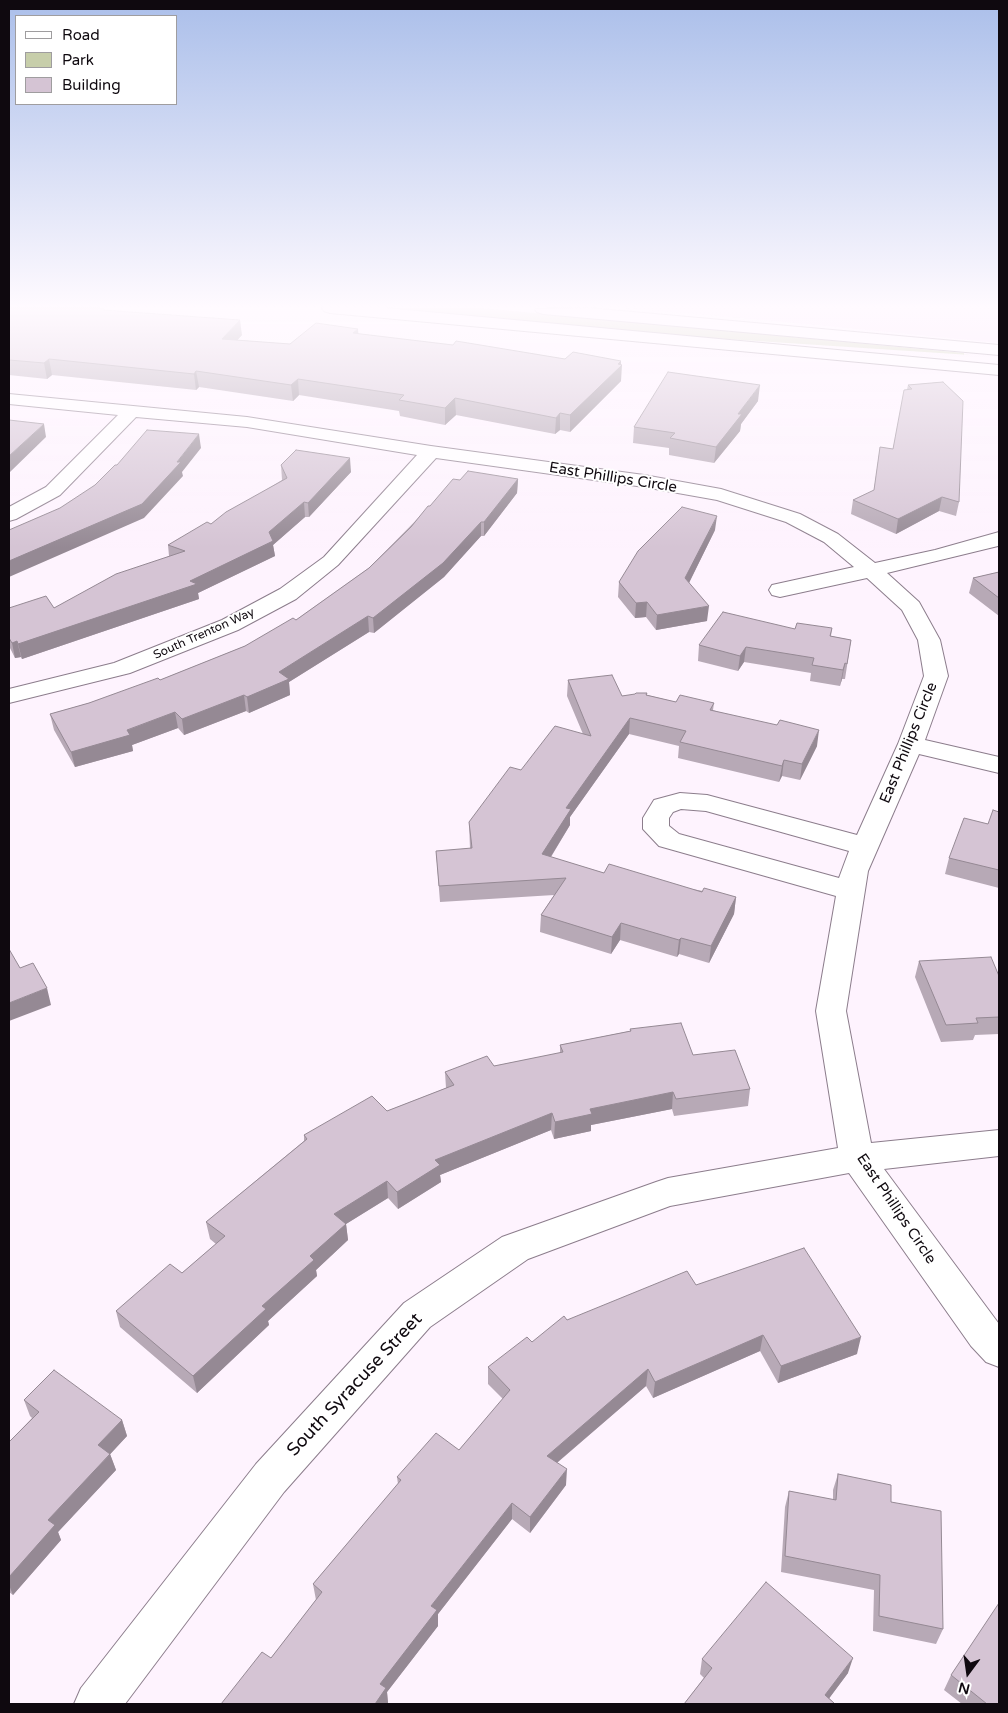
<!DOCTYPE html>
<html>
<head>
<meta charset="utf-8">
<style>
  body { margin:0 }
  #map { position:relative; width:1008px; height:1713px; overflow:hidden; background:#fef3fe; font-family:"Varela Round",sans-serif }
  canvas { display:block }
  .frame { position:absolute; inset:0; border:10px solid #0f090f; pointer-events:none }
  .legend { position:absolute; left:15px; top:15px; width:162px; height:90px; box-sizing:border-box; background:#fff; border:1px solid #9f9d9f; margin:0; padding:6px 9px; list-style:none; font-size:15px; color:#0f090f }
  .legend li { display:flex; align-items:center; gap:10px; height:25px }
  .legend b { width:25px; border:1px solid #9f9d9f }
  .north { position:absolute; left:943px; top:1648px; width:50px; height:50px; -webkit-text-stroke:4px #fff; paint-order:stroke; rotate:194deg; font-size:14px; font-weight:700; line-height:20px; text-align:center; color:#0f090f }
  .north::after { content:''; display:block; margin:auto; width:18px; height:22px; background:#0f090f; clip-path:polygon(50% 0,100% 100%,50% 72%,0 100%) }
</style>
</head>
<body>
<div id="map">
<canvas width="1008" height="1713"></canvas>
<div class="frame"></div>
<ul class="legend">
<li><b style="height:6px;background:#fff"></b>Road</li>
<li><b style="height:14px;background:#c7ceaa"></b>Park</li>
<li><b style="height:14px;background:#d5c4d4"></b>Building</li>
</ul>
<div class="north">N</div>
</div>
<script>
const g = document.querySelector('canvas').getContext('2d');
g.lineJoin = 'round';
function fill(path, color) {
  g.fillStyle = color;
  g.fill(path, 'evenodd');
}
function toPath(rows) {
  const path = new Path2D();
  for (const r of rows) {
    path.moveTo(r[0], r[1]);
    for (let i = 2; i < r.length; i += 2) path.lineTo(r[i], r[i + 1]);
  }
  return path;
}
function stroke(path, color, width, dash) {
  g.strokeStyle = color;
  g.lineWidth = width;
  g.lineCap = dash ? 'butt' : 'round';
  g.setLineDash(dash || []);
  g.stroke(path);
}
function drawText(font, color, halo, rows, align = 'center') {
  g.font = font + ' "Varela Round",sans-serif';
  g.lineWidth = 4;
  g.setLineDash([]);
  g.textBaseline = 'middle';
  g.strokeStyle = halo;
  g.fillStyle = color;
  for (const [text, x, y, turn = 0] of rows) {
    g.save();
    g.translate(x, y);
    g.rotate((+turn || 0) * Math.PI / 180);
    g.textAlign = isNaN(turn) ? turn : align;
    if (halo) g.strokeText(text, 0, 0);
    g.fillText(text, 0, 0);
    g.restore();
  }
}
fill(toPath([
  [625,308,999,308,999,343,763,320]
]), '#fae2f9');
fill(toPath([
  [388,308,481,308,964,353,964,355,970,355,696,337]
]), '#c7ceaa');
const street = toPath([
  [9,394,247,417,431,446,644,475,721,489,800,514,838,534,875,563,935,550,999,532,998,546,887,573,919,602,940,640,948,676,925,740,999,757,999,773,919,754,868,871,846,1011,871,1143,999,1130,999,1156,884,1169,999,1324,999,1367,986,1362,971,1346,849,1173,670,1206,528,1259,430,1327,284,1492,125,1704,74,1704,81,1688,256,1464,404,1303,502,1237,656,1182,668,1178,838,1148,816,1011,836,896,659,846,643,829,643,818,654,800,680,793,707,795,857,835,898,744,924,676,918,640,902,610,867,578,780,597,772,595,769,590,772,585,854,567,824,542,786,522,717,500,644,487,436,458,338,565,296,599,238,630,130,673,9,703,9,689,114,663,222,620,280,589,324,557,417,455,247,427,136,417,60,495,16,519,9,521,9,507,46,487,118,415,9,404,9,394],
  [681,809,706,811,849,851,839,878,679,834,669,826,669,818,673,812,681,809]
]);
const secondary = toPath([
  [322,308,385,308,999,365,999,375,330,313,324,311,322,308],
  [588,308,999,345,999,355,543,314,537,312,535,309,588,308]
]);
stroke(street, '#8c7d8c', 2);
stroke(secondary, '#8c7d8c', 2);
fill(street, '#fff');
fill(secondary, '#fff');
fill(toPath([
  [9,308,105,311,242,335,237,340,290,344,358,329,358,334,565,359,621,361,621,381,570,432,560,430,555,434,456,415,445,425,400,416,399,411,299,395,293,401,199,387,196,390,52,375,47,379,9,375],
  [943,382,959,502,956,516,939,511,896,534,851,514,853,500,874,490,880,447,893,449,908,385],
  [758,401,741,424,740,431,714,463,669,455,669,448,633,443,634,427],
  [281,465,351,472,309,517,305,517,273,545,275,556,198,593,199,599,22,659,21,657,15,658,9,646,9,608,54,608,169,556,168,545,211,524,282,480],
  [518,479,517,493,484,536,481,536,444,577,374,633,369,632,289,682,290,695,249,713,246,711,184,735,178,728,132,745,133,751,75,767,54,730,50,714,89,703,160,680,245,646,296,620,369,568,430,506,460,480],
  [715,530,689,583,707,621,656,630,646,617,635,618,618,597,619,582],
  [999,572,999,616,969,593,973,578],
  [832,628,831,636,851,640,845,679,842,679,840,686,810,681,811,673,744,662,738,671,698,661,699,645,795,629],
  [568,680,622,696,647,693,647,695,676,702,714,703,713,710,817,746,800,780,782,776,779,782,678,758,679,746,629,734,570,817,570,825,551,857,604,873,736,897,734,914,709,963,679,954,677,957,620,940,611,954,540,932,541,915,554,895,440,902,436,851,470,849,469,822,521,770,583,734,567,696],
  [999,812,999,888,945,874,949,858,988,824],
  [919,961,999,976,999,1034,975,1035,973,1040,941,1042,915,977],
  [630,1029,693,1055,750,1089,748,1106,674,1116,672,1109,591,1125,591,1131,554,1139,551,1130,440,1175,441,1182,398,1209,388,1198,346,1224,348,1240,316,1270,317,1276,268,1321,269,1325,197,1393,120,1327,116,1311,182,1273,216,1244,210,1239,206,1222,304,1141,304,1135,387,1111,446,1088,445,1072,494,1066,560,1053,560,1045,630,1031],
  [696,1285,857,1354,778,1383,760,1351,653,1398,646,1386,557,1463,566,1485,530,1533,512,1519,438,1614,438,1626,387,1692,388,1703,271,1658,316,1600,313,1584,398,1484,397,1477,459,1450,503,1399,488,1384,488,1367,532,1342,567,1320],
  [24,1400,122,1420,127,1436,110,1454,116,1470,58,1532,61,1540,13,1595,9,1592,9,1442,32,1418,30,1416],
  [838,1474,891,1502,943,1629,936,1644,873,1631,874,1590,781,1572,785,1507,789,1491,833,1500,833,1490],
  [702,1659,848,1673,829,1698,834,1703,834,1704,684,1704,704,1678,700,1674],
  [951,1675,999,1704,962,1704,944,1690]
]), '#b7a9b6');
fill(toPath([
  [240,320,242,335,224,355,222,339],
  [358,329,359,345,353,333],
  [49,359,52,375,47,379,44,363],
  [621,361,621,366,622,365,621,381,570,432,570,415],
  [196,371,199,387,196,390,194,374],
  [298,379,299,395,293,401,291,385],
  [760,385,758,401,741,424,740,431,714,463,716,447,738,414],
  [455,398,456,415,445,425,445,408],
  [560,413,560,430,555,434,556,418],
  [44,424,46,437,9,473,9,456],
  [199,434,201,448,182,472,183,476,144,518,9,577,9,561,177,462],
  [350,458,351,472,309,517,308,503],
  [518,479,517,493,484,536,484,522],
  [942,497,939,511,896,534,898,519],
  [304,502,305,517,273,545,275,556,198,593,199,599,22,659,18,644,190,581,269,532],
  [717,516,715,530,684,593,685,578],
  [481,522,481,536,444,577,374,633,373,618],
  [647,602,646,617,635,618,636,603],
  [709,606,707,621,656,630,657,615],
  [368,616,369,632,289,682,290,695,249,713,247,697,279,672],
  [17,641,21,657,15,658,12,643],
  [746,647,744,662,738,671,740,656],
  [845,663,842,679,840,686,843,670],
  [244,695,246,711,184,735,182,719],
  [175,712,178,728,132,745,133,751,75,767,71,752],
  [630,718,629,734,570,817,570,825,542,871,542,854,566,808],
  [819,730,817,746,800,780,802,764],
  [784,760,782,776,779,782,782,766],
  [736,897,734,914,709,963,711,946],
  [621,923,620,940,611,954,612,937],
  [681,938,679,954,677,957,679,940],
  [47,988,51,1005,9,1021,9,1003],
  [673,1092,672,1109,591,1125,591,1131,554,1139,555,1122,590,1109],
  [552,1113,551,1130,440,1175,441,1182,398,1209,397,1192,435,1160],
  [387,1181,388,1198,346,1224,348,1240,316,1270,317,1276,268,1321,269,1325,197,1393,193,1376,262,1306,310,1256,334,1214],
  [763,1335,760,1351,653,1398,655,1382],
  [861,1337,857,1354,778,1383,781,1366],
  [648,1369,646,1386,546,1472,547,1456],
  [122,1420,127,1436,103,1462,98,1445],
  [110,1454,116,1470,58,1532,61,1540,13,1595,9,1585,9,1577,48,1520],
  [567,1469,566,1485,530,1533,530,1517],
  [512,1503,512,1519,438,1614,438,1626,387,1692,388,1703,387,1704,375,1704,380,1684,431,1606],
  [853,1658,848,1673,825,1704,825,1695]
]), '#958994');
const building = toPath([
  [9,308,98,308,105,309,103,310,240,320,222,339,290,344,316,323,358,329,353,333,453,345,456,341,565,359,573,352,621,361,618,364,622,365,570,415,560,413,556,418,455,398,445,408,399,400,404,395,298,379,291,385,196,371,194,374,49,359,44,363,9,360,9,308],
  [668,372,760,385,738,414,742,414,716,447,670,438,675,433,634,427,668,372],
  [943,382,963,401,959,502,942,497,898,519,853,500,874,490,880,447,893,449,904,390,912,389,908,385,943,382],
  [9,420,44,424,9,456,9,420],
  [147,430,199,434,177,462,181,462,142,504,9,561,9,530,60,508,95,485,115,465,117,465,147,430],
  [296,450,350,458,308,503,304,502,269,532,273,541,190,581,197,584,18,644,17,641,12,643,9,638,9,608,46,596,54,608,116,574,185,551,168,545,207,522,211,524,226,512,287,478,281,465,296,450],
  [468,471,518,479,484,522,481,522,443,563,373,618,368,616,279,672,289,679,247,697,244,695,182,719,175,712,127,730,130,735,71,752,50,714,89,703,158,678,160,680,245,646,293,618,296,620,369,568,411,527,428,506,430,506,453,479,460,480,468,471],
  [682,507,717,516,685,578,709,606,657,615,647,602,636,603,619,582,638,551,682,507],
  [999,572,999,598,973,578,999,572],
  [723,612,795,629,797,623,832,628,830,636,851,640,847,664,845,663,843,670,812,665,814,658,746,647,740,656,699,645,723,612],
  [612,675,622,696,635,694,636,693,647,693,646,695,676,702,680,695,714,703,710,710,777,725,780,720,819,730,802,764,784,760,782,766,680,742,686,731,630,718,566,808,571,809,542,854,604,873,609,864,702,892,704,888,736,897,711,946,681,938,679,940,621,923,612,937,541,915,566,878,439,886,436,851,472,848,469,822,510,767,521,770,555,726,591,736,568,680,612,675],
  [993,810,999,812,999,870,949,858,964,818,988,824,993,810],
  [9,949,20,968,33,963,47,988,9,1003,9,949],
  [991,957,999,976,999,1017,976,1018,978,1023,946,1025,919,961,991,957],
  [681,1023,693,1055,735,1050,750,1089,676,1099,673,1092,590,1109,592,1114,555,1122,552,1113,435,1160,440,1165,397,1192,387,1181,334,1214,346,1224,310,1256,314,1260,262,1306,266,1309,193,1376,116,1311,170,1264,182,1273,225,1236,206,1222,307,1139,304,1135,372,1096,387,1111,454,1085,445,1072,487,1056,494,1066,563,1052,560,1045,631,1031,630,1029,681,1023],
  [804,1248,861,1337,781,1366,763,1335,655,1382,648,1369,547,1456,567,1469,530,1517,512,1503,431,1606,437,1610,380,1684,386,1688,375,1704,221,1704,262,1652,271,1658,322,1592,313,1584,401,1480,397,1477,436,1433,459,1450,510,1390,488,1367,527,1337,532,1342,564,1316,567,1320,687,1271,696,1285,804,1248],
  [54,1370,122,1420,98,1445,110,1454,48,1520,55,1525,9,1577,9,1442,39,1412,24,1400,54,1370],
  [838,1474,891,1485,891,1502,941,1511,943,1629,879,1616,880,1575,785,1556,789,1491,836,1500,838,1474],
  [766,1582,853,1658,825,1695,834,1703,833,1704,684,1704,712,1668,702,1659,766,1582],
  [999,1603,999,1704,987,1704,951,1675,999,1603]
]);
fill(building, '#d5c4d4');
stroke(building, '#958994', 1);
const sky = g.createLinearGradient(0, 0, 0, 548);
sky.addColorStop(0, '#abbfea');
sky.addColorStop(0.56, '#fffaff');
sky.addColorStop(1, '#fffaff00');
g.fillStyle = sky;
g.fillRect(0, 0, 1008, 548);
drawText('12px', '#0f090f', '#fff', [
  ["South Trenton Way",204,634,-24]
]);
drawText('15px', '#0f090f', '#fff', [
  ["East Phillips Circle",613,478,9],
  ["East Phillips Circle",909,743,-68],
  ["East Phillips Circle",896,1209,56]
]);
drawText('18px', '#0f090f', '#fff', [
  ["South Syracuse Street",355,1385,-47]
]);
</script>
</body>
</html>
